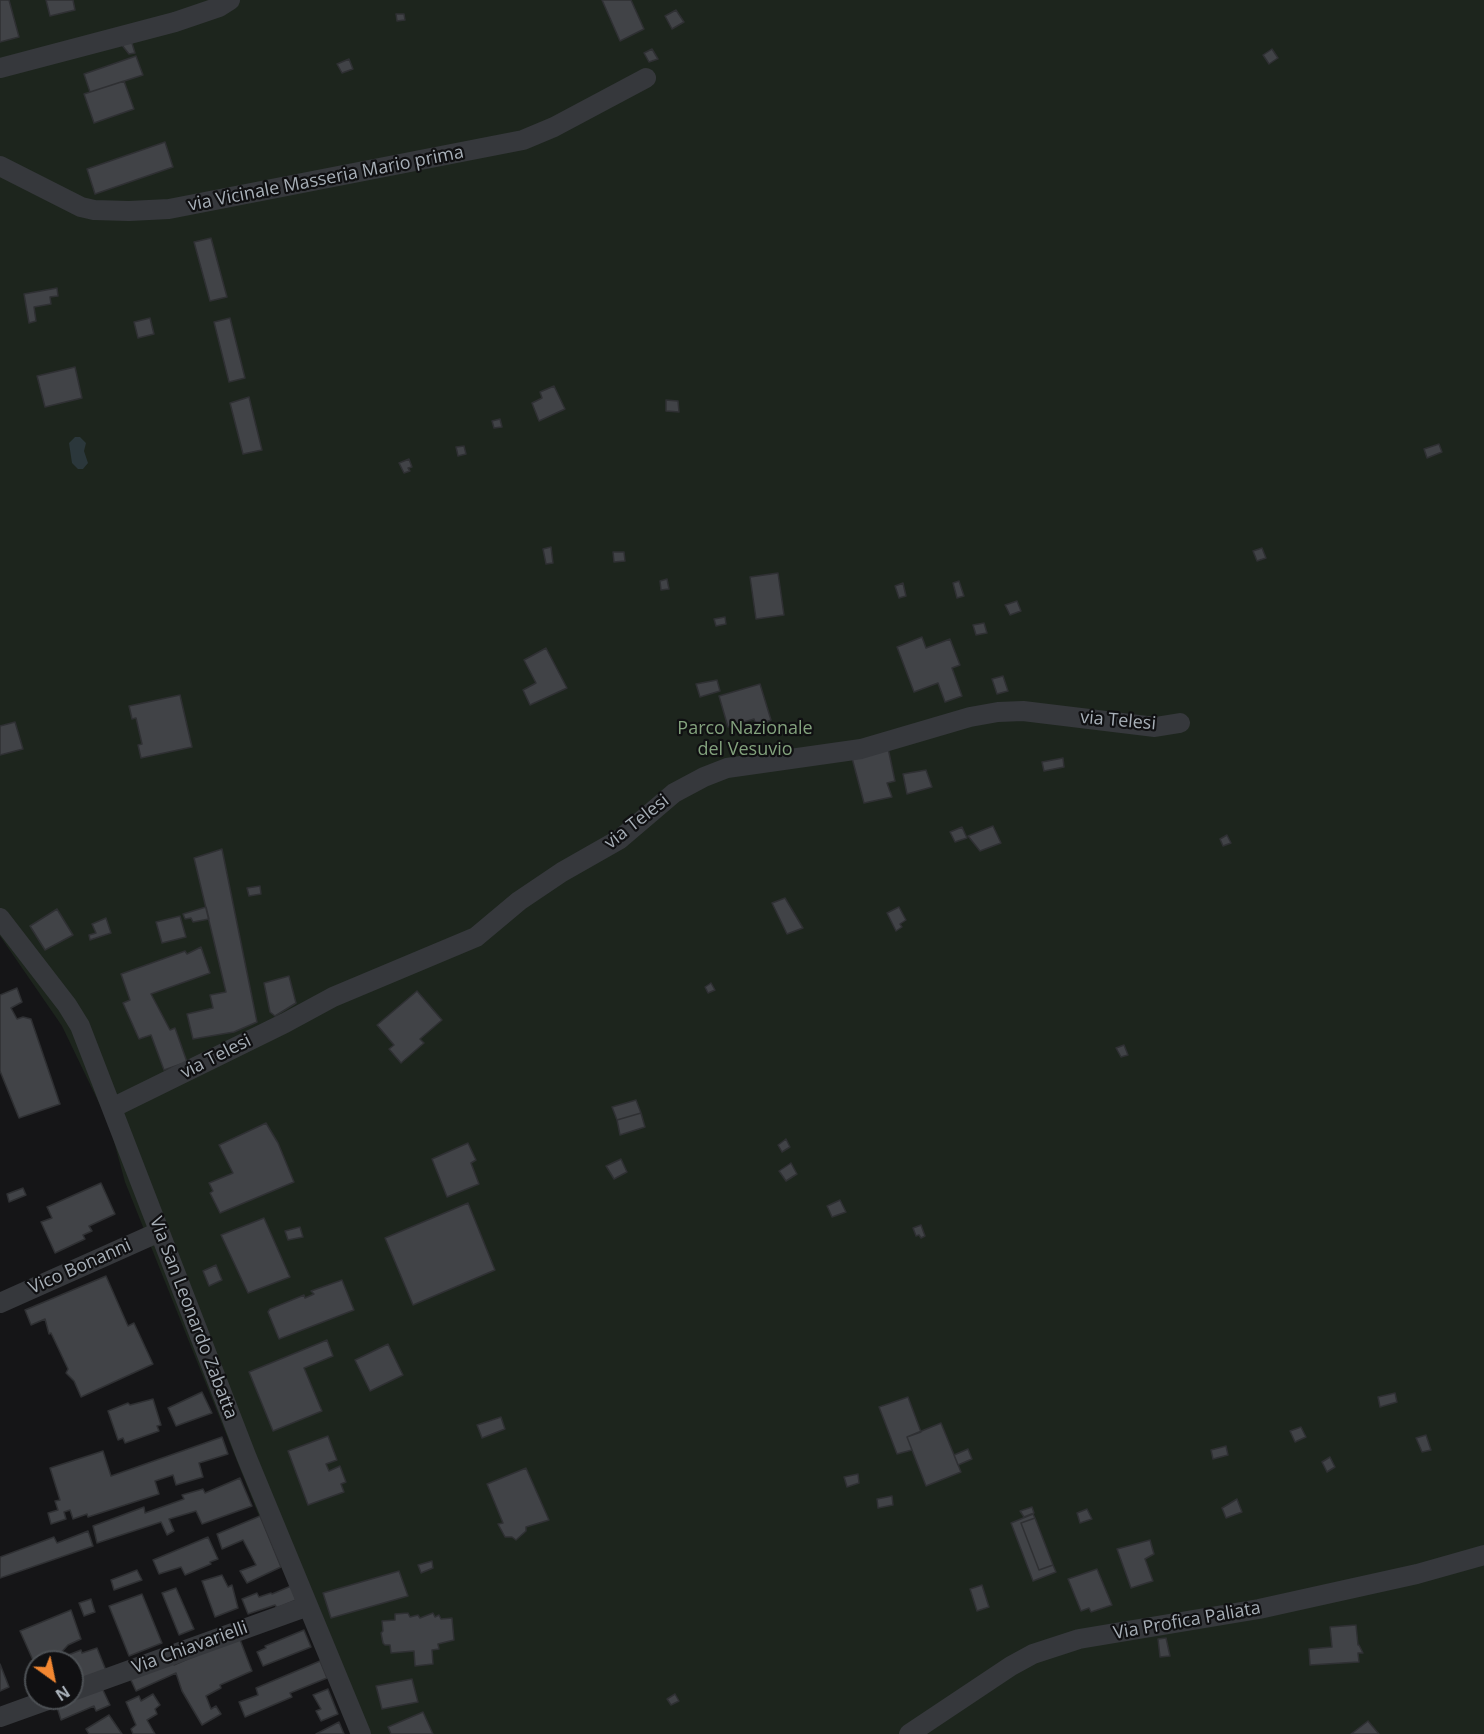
<!DOCTYPE html>
<html>
<head>
<meta charset="utf-8">
<style>
  body { margin:0 }
  #map { position:relative; width:1484px; height:1734px; overflow:hidden; background:#151517; font-family:"Open Sans",sans-serif }
  canvas { display:block }
  .north { position:absolute; left:24px; top:1650px; width:60px; height:60px; box-sizing:border-box; background:#101012; border:2px solid #4c5054; border-radius:50%; rotate:147deg; font-size:16px; font-weight:700; line-height:24px; text-align:center; color:#a7afb7 }
  .north::after { content:''; display:block; margin:auto; width:21px; height:27px; background:#f28731; clip-path:polygon(50% 0,100% 100%,50% 72%,0 100%) }
</style>
</head>
<body>
<div id="map">
<canvas width="1484" height="1734"></canvas>
<div class="north">N</div>
</div>
<script>
const g = document.querySelector('canvas').getContext('2d');
g.lineJoin = 'round';
function fill(path, color) {
  g.fillStyle = color;
  g.fill(path, 'evenodd');
}
function toPath(rows) {
  const path = new Path2D();
  for (const r of rows) {
    path.moveTo(r[0], r[1]);
    for (let i = 2; i < r.length; i += 2) path.lineTo(r[i], r[i + 1]);
  }
  return path;
}
function stroke(path, color, width, dash) {
  g.strokeStyle = color;
  g.lineWidth = width;
  g.lineCap = dash ? 'butt' : 'round';
  g.setLineDash(dash || []);
  g.stroke(path);
}
function drawText(font, color, halo, rows, align = 'center') {
  g.font = font + ' "Open Sans",sans-serif';
  g.lineWidth = 4.5;
  g.setLineDash([]);
  g.textBaseline = 'middle';
  g.strokeStyle = halo;
  g.fillStyle = color;
  for (const [text, x, y, turn = 0] of rows) {
    g.save();
    g.translate(x, y);
    g.rotate((+turn || 0) * Math.PI / 180);
    g.textAlign = isNaN(turn) ? turn : align;
    if (halo) g.strokeText(text, 0, 0);
    g.fillText(text, 0, 0);
    g.restore();
  }
}
fill(toPath([
  [0,0,1484,0,1484,1734,350,1734,327,1668,261,1521,125,1182,106,1112,100,1105,62,1026,0,936]
]), '#1d251d');
fill(toPath([
  [75,437,80,437,86,443,84,451,88,463,83,469,78,469,72,463,69,443]
]), '#2b373b');
const building = toPath([
  [0,0,9,0,19,37,0,42,0,0],
  [46,0,73,0,75,10,50,16,46,0],
  [602,0,631,0,644,29,620,41,602,0],
  [676,10,684,22,672,29,665,16,676,10],
  [396,14,404,14,405,20,397,21,396,14],
  [131,40,135,53,129,54,121,44,131,40],
  [652,49,658,59,649,62,644,53,652,49],
  [1272,49,1278,58,1269,64,1263,55,1272,49],
  [136,56,143,75,90,92,84,74,136,56],
  [349,59,353,69,342,73,337,64,349,59],
  [124,81,134,109,94,123,84,94,124,81],
  [165,142,173,167,95,194,87,169,165,142],
  [211,238,227,297,210,301,194,242,211,238],
  [57,288,58,296,50,297,51,304,34,307,36,321,29,323,24,294,57,288],
  [150,318,154,334,138,338,134,322,150,318],
  [230,318,245,378,229,382,214,322,230,318],
  [75,367,82,398,45,407,37,376,75,367],
  [554,386,565,409,539,421,532,403,542,398,540,392,554,386],
  [249,397,262,450,243,454,230,403,249,397],
  [666,400,678,401,679,412,666,411,666,400],
  [500,419,502,427,494,428,492,421,500,419],
  [1439,444,1442,452,1427,458,1424,449,1439,444],
  [464,446,466,454,458,456,456,447,464,446],
  [409,459,412,467,408,468,410,471,404,473,399,463,409,459],
  [551,547,553,563,546,564,543,549,551,547],
  [1262,548,1266,558,1257,561,1253,551,1262,548],
  [613,552,624,552,625,561,614,562,613,552],
  [778,573,784,615,756,619,750,577,778,573],
  [667,579,669,589,661,590,660,581,667,579],
  [959,581,964,596,957,598,953,583,959,581],
  [903,583,906,596,899,598,895,586,903,583],
  [1017,601,1021,611,1010,615,1005,605,1017,601],
  [725,617,726,624,716,626,714,619,725,617],
  [984,623,987,633,976,635,973,625,984,623],
  [922,637,926,648,950,639,960,665,952,668,962,696,945,702,938,683,914,692,897,647,922,637],
  [546,648,567,688,530,705,523,690,536,683,524,660,546,648],
  [1003,676,1008,691,997,694,992,679,1003,676],
  [717,680,720,691,700,697,696,684,717,680],
  [760,684,771,720,756,726,754,719,728,727,719,696,760,684],
  [180,695,192,747,141,758,138,745,142,744,136,718,132,719,129,706,180,695],
  [15,722,23,749,0,755,0,726,15,722],
  [888,748,895,781,887,783,892,797,864,803,852,758,888,748],
  [1063,758,1064,767,1044,771,1042,762,1063,758],
  [926,770,932,787,907,794,903,774,926,770],
  [993,826,1001,843,980,851,968,836,993,826],
  [962,827,967,838,955,842,950,832,962,827],
  [1227,835,1231,843,1223,846,1220,839,1227,835],
  [222,849,257,1022,234,1032,193,1039,187,1014,213,1008,210,995,226,992,194,858,222,849],
  [260,886,261,894,249,896,247,888,260,886],
  [785,898,803,928,787,934,772,903,785,898],
  [206,907,209,919,193,922,191,918,185,919,183,914,206,907],
  [899,907,906,920,900,924,902,927,896,931,887,913,899,907],
  [57,909,73,935,45,950,30,926,57,909],
  [180,916,186,937,162,943,156,922,180,916],
  [106,918,111,933,90,940,89,935,96,933,92,924,106,918],
  [201,947,210,973,151,994,170,1030,175,1028,187,1062,164,1070,151,1035,139,1039,123,1003,130,1000,121,974,185,951,187,954,201,947],
  [289,976,296,1003,275,1016,270,1012,264,983,289,976],
  [711,983,715,990,708,993,705,987,711,983],
  [17,988,22,1002,11,1008,17,1019,23,1017,31,1019,60,1104,19,1118,0,1071,0,995,17,988],
  [417,991,442,1020,420,1039,424,1043,401,1063,389,1049,394,1045,377,1025,417,991],
  [1124,1045,1128,1055,1121,1057,1116,1048,1124,1045],
  [636,1100,641,1113,617,1120,612,1107,636,1100],
  [641,1113,645,1127,620,1135,617,1120,641,1113],
  [266,1123,278,1143,294,1182,220,1213,210,1193,213,1191,209,1183,233,1173,219,1145,266,1123],
  [786,1139,790,1147,782,1152,778,1145,786,1139],
  [468,1143,476,1160,471,1163,479,1184,447,1197,432,1159,468,1143],
  [621,1159,627,1172,614,1179,606,1166,621,1159],
  [791,1163,797,1174,786,1181,779,1171,791,1163],
  [101,1183,115,1214,89,1226,92,1231,83,1235,85,1239,55,1253,41,1222,52,1218,47,1207,101,1183],
  [23,1188,26,1195,9,1202,7,1194,23,1188],
  [840,1200,846,1212,832,1217,827,1206,840,1200],
  [468,1203,495,1270,413,1305,385,1238,468,1203],
  [264,1218,290,1277,248,1293,221,1235,264,1218],
  [921,1225,925,1236,921,1238,919,1235,916,1236,913,1228,921,1225],
  [300,1227,303,1237,288,1240,285,1231,300,1227],
  [216,1265,222,1280,209,1286,203,1271,216,1265],
  [106,1276,128,1326,134,1323,153,1364,81,1397,74,1381,66,1373,68,1369,51,1333,49,1334,45,1319,31,1325,25,1310,106,1276],
  [342,1280,354,1310,279,1339,268,1312,270,1309,304,1295,305,1298,314,1294,311,1291,342,1280],
  [327,1340,333,1356,304,1368,322,1411,273,1431,249,1372,327,1340],
  [388,1344,403,1375,370,1391,355,1360,388,1344],
  [202,1392,212,1413,176,1426,168,1408,202,1392],
  [1395,1393,1397,1402,1380,1407,1378,1397,1395,1393],
  [908,1397,921,1432,907,1437,912,1450,897,1454,879,1407,908,1397],
  [153,1399,161,1425,157,1426,159,1431,125,1443,123,1438,118,1440,108,1411,128,1403,130,1405,153,1399],
  [501,1417,505,1429,482,1438,477,1425,501,1417],
  [941,1423,961,1472,926,1486,907,1437,941,1423],
  [1301,1427,1306,1437,1295,1442,1290,1431,1301,1427],
  [1426,1435,1431,1450,1422,1452,1416,1438,1426,1435],
  [328,1436,337,1460,326,1464,329,1471,340,1466,346,1482,341,1484,344,1492,308,1505,288,1451,328,1436],
  [222,1437,228,1454,199,1463,203,1477,176,1485,173,1475,155,1481,159,1494,88,1517,87,1514,73,1519,70,1510,64,1512,66,1519,51,1524,48,1513,58,1510,55,1501,60,1500,50,1468,103,1451,111,1476,222,1437],
  [1226,1446,1228,1455,1213,1459,1211,1450,1226,1446],
  [968,1449,972,1459,958,1465,954,1455,968,1449],
  [1330,1457,1335,1467,1327,1472,1322,1462,1330,1457],
  [526,1468,549,1520,526,1527,526,1531,516,1540,512,1537,505,1537,498,1524,503,1523,487,1484,526,1468],
  [858,1474,859,1483,847,1487,844,1477,858,1474],
  [240,1478,252,1506,202,1524,196,1511,169,1519,174,1531,167,1535,161,1522,97,1543,93,1526,144,1507,145,1513,184,1499,182,1495,203,1489,205,1493,240,1478],
  [892,1496,893,1505,878,1508,877,1499,892,1496],
  [1237,1499,1242,1512,1226,1518,1222,1508,1237,1499],
  [1032,1507,1034,1513,1024,1517,1020,1511,1032,1507],
  [1087,1509,1092,1519,1080,1523,1077,1513,1087,1509],
  [1033,1514,1035,1518,1021,1523,1039,1570,1053,1565,1056,1572,1033,1581,1011,1523,1033,1514],
  [260,1516,281,1567,247,1583,240,1571,256,1565,243,1540,222,1549,217,1534,260,1516],
  [1035,1518,1053,1565,1039,1570,1021,1523,1035,1518],
  [88,1531,93,1546,0,1578,0,1557,54,1537,57,1543,88,1531],
  [208,1537,218,1559,210,1562,211,1564,185,1575,181,1567,159,1574,153,1560,208,1537],
  [1150,1540,1154,1554,1145,1559,1153,1581,1131,1588,1117,1549,1150,1540],
  [432,1561,433,1568,421,1573,418,1565,432,1561],
  [1097,1569,1112,1605,1091,1612,1089,1608,1081,1611,1068,1579,1097,1569],
  [137,1570,142,1580,114,1590,111,1580,137,1570],
  [399,1571,408,1596,331,1618,323,1593,399,1571],
  [222,1575,228,1587,232,1585,238,1608,215,1617,202,1581,222,1575],
  [982,1585,989,1607,977,1611,970,1589,982,1585],
  [291,1586,296,1600,277,1608,275,1605,248,1614,242,1599,257,1593,259,1597,271,1593,272,1594,291,1586],
  [176,1588,194,1629,179,1635,162,1593,176,1588],
  [142,1594,162,1643,129,1656,109,1606,142,1594],
  [91,1599,95,1612,84,1616,79,1603,91,1599],
  [71,1610,81,1639,68,1645,59,1655,61,1662,36,1662,36,1667,20,1631,71,1610],
  [408,1613,410,1617,418,1615,420,1618,433,1613,435,1617,439,1615,441,1619,452,1618,454,1640,438,1644,439,1649,432,1650,433,1664,415,1666,414,1651,391,1653,390,1645,385,1645,383,1643,381,1633,383,1631,382,1621,395,1620,395,1614,408,1613],
  [1356,1625,1358,1645,1359,1645,1363,1653,1358,1653,1359,1662,1310,1665,1309,1649,1332,1647,1330,1627,1356,1625],
  [304,1630,311,1647,263,1666,257,1652,266,1648,265,1646,304,1630],
  [239,1637,252,1671,220,1685,221,1688,206,1696,211,1709,216,1706,221,1714,202,1725,182,1691,176,1673,136,1691,130,1678,172,1661,174,1665,239,1637],
  [1166,1638,1170,1656,1160,1657,1158,1639,1166,1638],
  [97,1648,107,1673,79,1684,68,1655,81,1650,82,1653,97,1648],
  [320,1661,327,1678,290,1693,292,1697,245,1717,239,1702,258,1695,256,1688,320,1661],
  [0,1664,9,1687,0,1691,0,1664],
  [412,1679,418,1702,382,1709,376,1686,412,1679],
  [102,1688,110,1705,96,1711,94,1706,61,1720,56,1704,102,1688],
  [328,1689,338,1714,321,1721,316,1711,321,1709,313,1695,328,1689],
  [153,1694,160,1705,155,1709,157,1714,147,1720,155,1734,133,1734,131,1729,136,1725,126,1702,139,1696,141,1701,153,1694],
  [675,1694,679,1701,671,1705,667,1699,675,1694],
  [423,1712,433,1734,391,1734,388,1727,423,1712],
  [109,1715,122,1734,89,1734,86,1729,109,1715],
  [1368,1721,1379,1734,1351,1734,1368,1721],
  [339,1722,344,1734,316,1734,339,1722]
]);
fill(building, '#414347');
stroke(building, '#2f3033', 1.5);
stroke(toPath([
  [0,68,175,22,219,7,230,0],
  [0,166,81,207,94,210,129,211,169,209,523,140,554,127,646,78],
  [0,918,67,1005,80,1026,247,1458,361,1734],
  [112,1108,285,1023,333,997,476,937,519,901,562,872,620,839,674,793,704,777,727,768,861,749,970,717,998,712,1023,711,1155,727,1180,723],
  [0,1303,159,1232],
  [72,1691,308,1606],
  [0,1717,53,1698],
  [909,1734,1011,1666,1033,1654,1079,1639,1259,1609,1417,1574,1484,1555]
]), '#36383c', 20);
drawText('18px', '#a7afb7', '#101012', [
  ["via Vicinale Masseria Mario prima",326,179,-11],
  ["via Telesi",1118,721,5],
  ["via Telesi",637,822,-38],
  ["via Telesi",216,1057,-27],
  ["Vico Bonanni",80,1267,-24],
  ["Via San Leonardo Zabatta",193,1318,69],
  ["Via Profica Paliata",1187,1621,-10],
  ["Via Chiavarielli",190,1648,-20]
]);
drawText('18px', '#83a27d', '#101012', [
  ["Parco Nazionale",745,729],
  ["del Vesuvio",745,750]
]);
</script>
</body>
</html>
